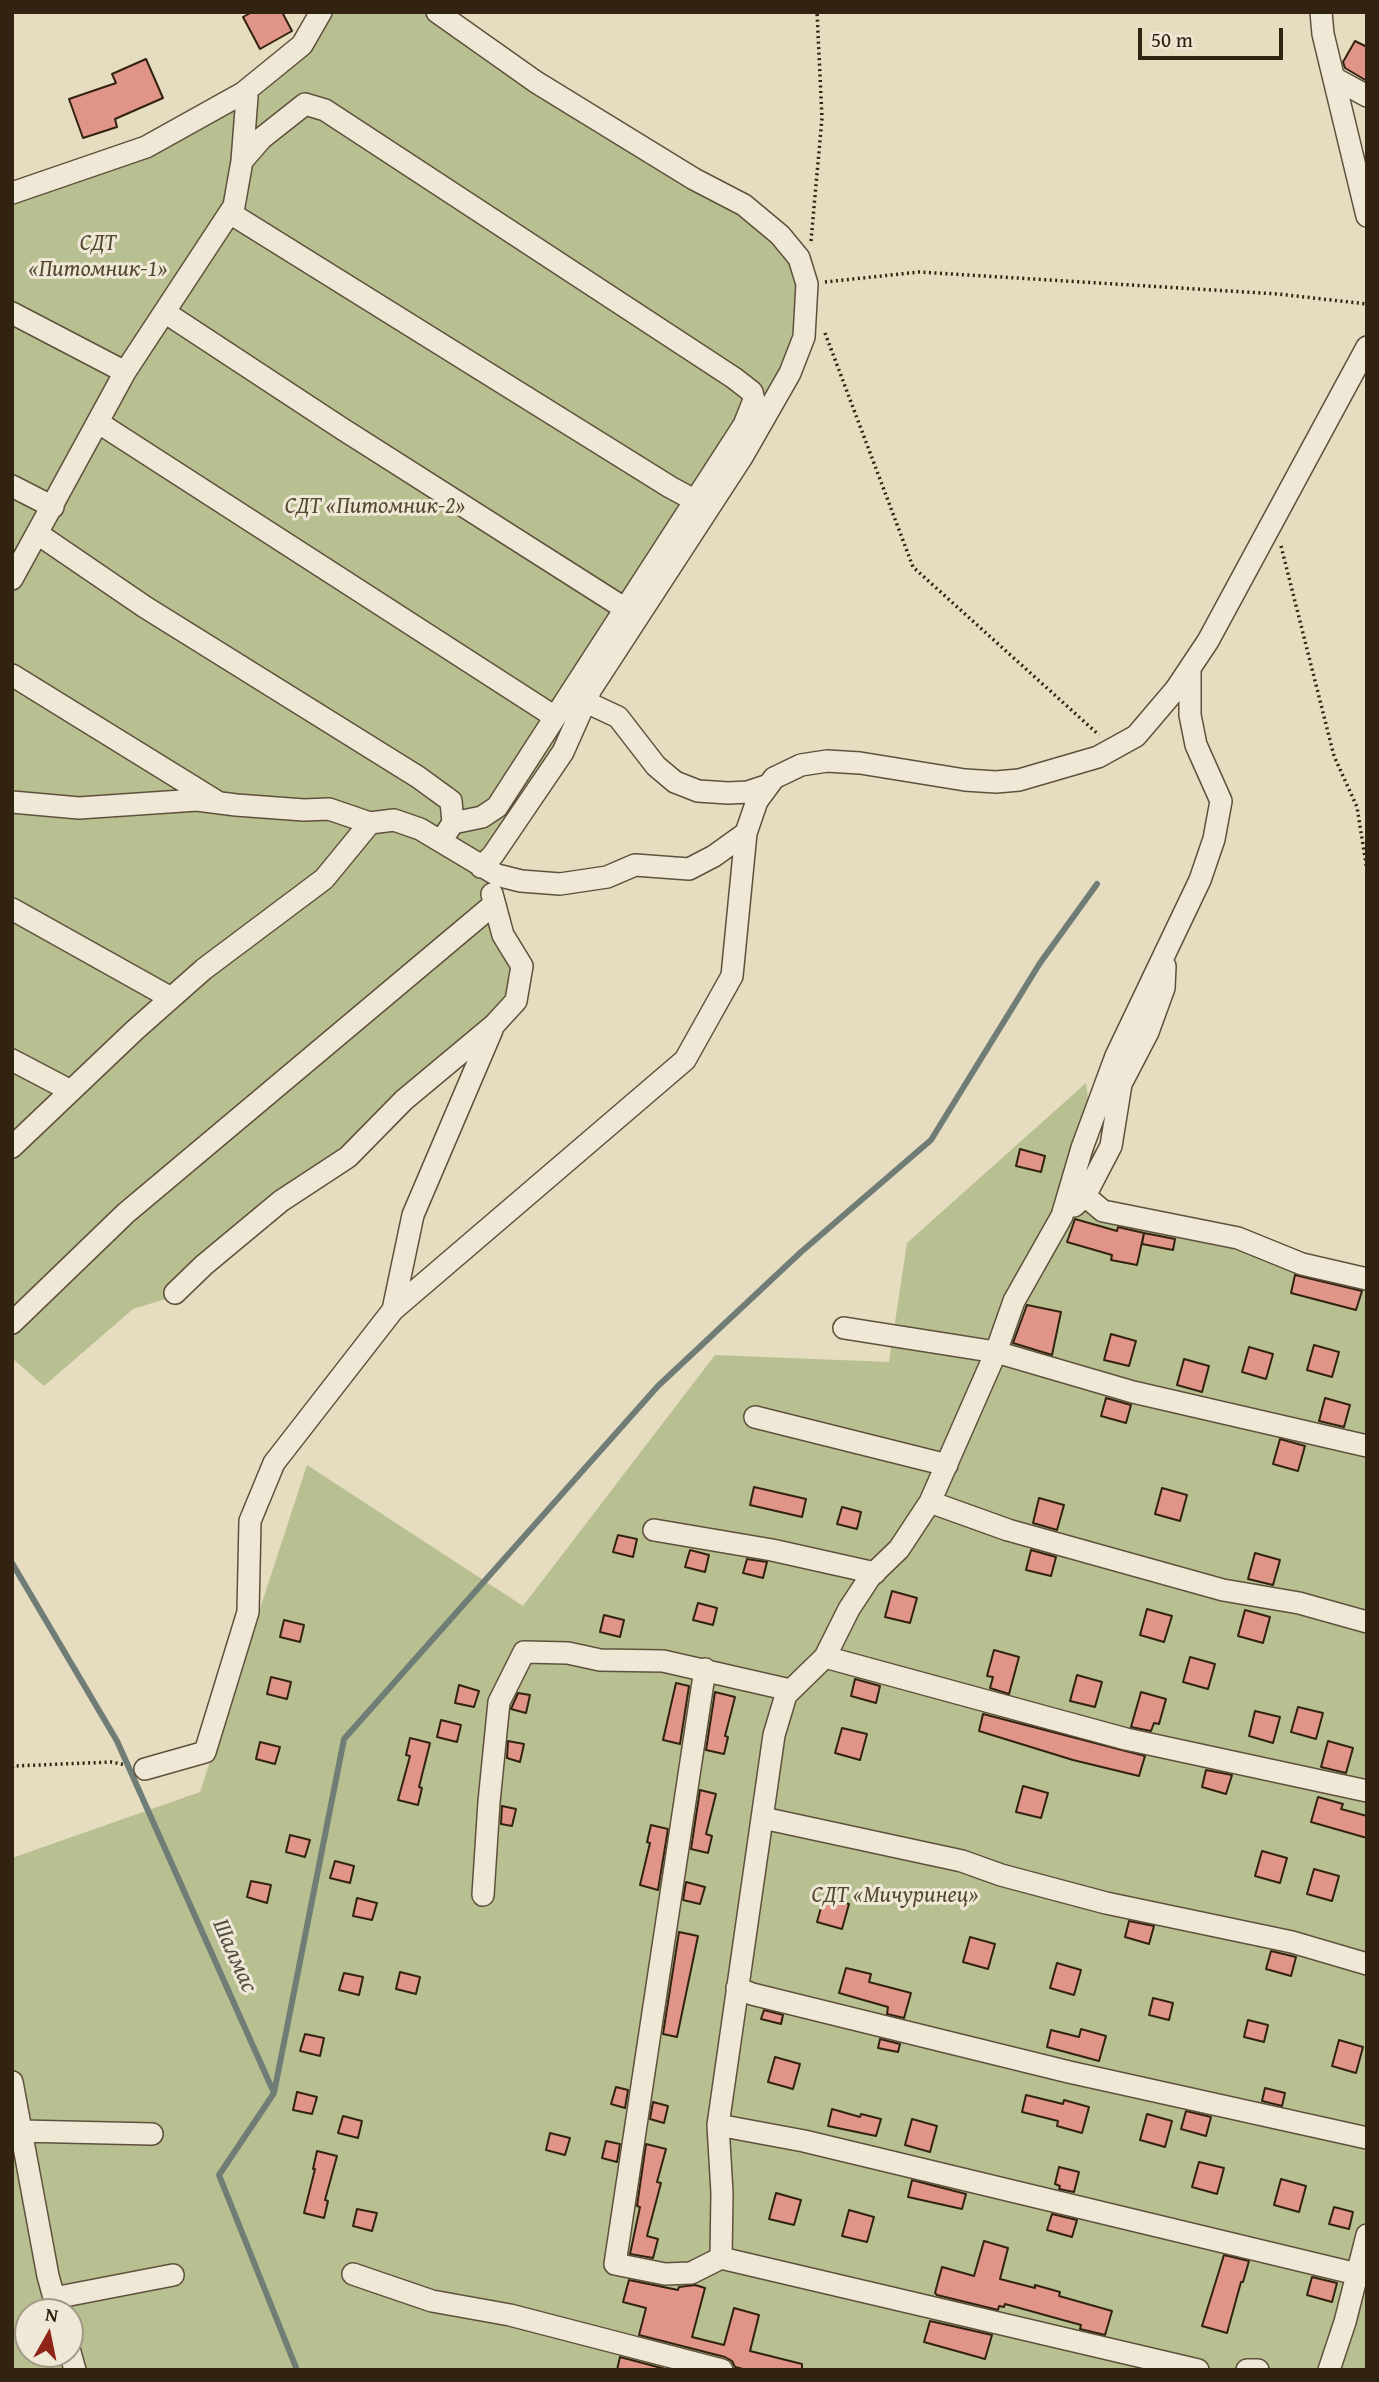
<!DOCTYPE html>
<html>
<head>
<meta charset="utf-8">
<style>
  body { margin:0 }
  #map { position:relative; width:1379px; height:2382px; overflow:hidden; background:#e6dcc0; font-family:"Gentium Book Plus",serif }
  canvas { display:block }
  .frame { position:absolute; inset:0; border:14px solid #322210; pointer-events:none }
  .north { position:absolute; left:14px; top:2298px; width:70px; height:70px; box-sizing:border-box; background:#efe8d6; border:2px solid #a39987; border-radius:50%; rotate:9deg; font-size:19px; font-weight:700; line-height:28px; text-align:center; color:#322210 }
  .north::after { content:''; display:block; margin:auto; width:24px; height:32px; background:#8f2418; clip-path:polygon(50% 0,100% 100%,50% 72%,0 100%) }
  .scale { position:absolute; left:1138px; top:28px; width:145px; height:32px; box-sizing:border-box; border:4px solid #322210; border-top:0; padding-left:9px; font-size:21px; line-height:24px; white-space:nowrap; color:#322210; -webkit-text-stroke:5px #efe8d6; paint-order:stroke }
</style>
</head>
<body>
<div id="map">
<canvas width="1379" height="2382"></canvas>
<div class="frame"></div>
<div class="north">N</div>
<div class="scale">50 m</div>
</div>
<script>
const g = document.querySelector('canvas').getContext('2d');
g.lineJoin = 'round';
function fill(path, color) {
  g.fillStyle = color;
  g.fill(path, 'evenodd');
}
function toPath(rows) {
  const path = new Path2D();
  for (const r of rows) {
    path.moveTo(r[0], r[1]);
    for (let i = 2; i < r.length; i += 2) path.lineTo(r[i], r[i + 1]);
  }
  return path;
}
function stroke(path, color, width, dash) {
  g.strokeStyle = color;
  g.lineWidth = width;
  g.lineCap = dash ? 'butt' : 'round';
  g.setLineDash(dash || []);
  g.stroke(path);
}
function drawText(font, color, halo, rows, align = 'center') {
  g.font = font + ' "Gentium Book Plus",serif';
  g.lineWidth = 6;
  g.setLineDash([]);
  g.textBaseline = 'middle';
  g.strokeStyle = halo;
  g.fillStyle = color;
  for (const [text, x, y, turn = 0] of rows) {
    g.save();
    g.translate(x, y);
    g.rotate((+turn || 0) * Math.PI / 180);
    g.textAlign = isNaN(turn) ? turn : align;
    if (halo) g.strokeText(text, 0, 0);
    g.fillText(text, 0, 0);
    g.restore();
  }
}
fill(toPath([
  [326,12,433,12,741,211,795,259,801,335,486,875,498,891,519,1005,286,1201,178,1295,133,1309,44,1386,12,1358,12,589,130,372,217,241,251,98],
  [242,97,232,204,12,571,12,197],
  [1086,1083,1103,1214,1367,1267,1367,2370,12,2370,12,1858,200,1792,307,1465,523,1606,715,1355,889,1362,907,1243],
  [28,2312,70,2312,70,2354,28,2354]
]), '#b8bf90');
stroke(toPath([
  [12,1563,117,1741,274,2093,219,2175,297,2370],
  [274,2093,344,1739,658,1386,801,1252,931,1140,1040,963,1097,884]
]), '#707d77', 6);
const building = toPath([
  [252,12,282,12,292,31,260,49,243,17,252,12],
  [1355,41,1367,47,1367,81,1345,68,1343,62,1355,41],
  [146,59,163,98,115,119,117,127,83,138,69,99,116,83,112,74,146,59],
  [1020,1149,1045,1156,1041,1172,1016,1166,1020,1149],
  [1075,1219,1117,1231,1118,1227,1144,1233,1137,1265,1111,1260,1112,1255,1067,1242,1075,1219],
  [1144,1233,1175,1239,1173,1250,1142,1244,1144,1233],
  [1295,1275,1362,1291,1356,1310,1291,1293,1295,1275],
  [1027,1305,1061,1312,1052,1355,1013,1343,1027,1305],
  [1111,1334,1136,1341,1129,1366,1104,1360,1111,1334],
  [1314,1345,1339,1352,1332,1377,1307,1370,1314,1345],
  [1249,1347,1273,1354,1266,1379,1242,1372,1249,1347],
  [1184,1359,1209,1366,1202,1392,1177,1385,1184,1359],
  [1106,1398,1131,1405,1126,1423,1101,1416,1106,1398],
  [1325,1398,1350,1405,1344,1427,1319,1421,1325,1398],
  [1280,1439,1305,1446,1298,1471,1273,1464,1280,1439],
  [754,1487,806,1499,802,1517,750,1505,754,1487],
  [1162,1488,1187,1495,1180,1521,1155,1514,1162,1488],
  [1039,1498,1064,1505,1057,1530,1033,1523,1039,1498],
  [842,1507,861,1512,857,1529,837,1524,842,1507],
  [618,1535,637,1539,633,1557,613,1552,618,1535],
  [690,1550,709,1555,705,1572,685,1567,690,1550],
  [1031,1550,1056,1557,1051,1576,1026,1570,1031,1550],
  [1255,1553,1280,1560,1273,1585,1248,1579,1255,1553],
  [747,1559,767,1562,763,1578,743,1573,747,1559],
  [892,1591,917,1598,910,1623,885,1617,892,1591],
  [698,1603,717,1608,713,1625,693,1620,698,1603],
  [1147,1609,1172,1616,1164,1642,1140,1635,1147,1609],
  [1245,1610,1270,1617,1263,1643,1238,1636,1245,1610],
  [604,1615,624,1620,620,1637,600,1632,604,1615],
  [284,1620,304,1625,300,1642,280,1637,284,1620],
  [994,1650,1019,1657,1009,1694,990,1688,993,1677,987,1676,994,1650],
  [1190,1657,1215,1664,1208,1689,1183,1682,1190,1657],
  [1077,1675,1102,1682,1095,1707,1070,1701,1077,1675],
  [271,1677,291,1682,287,1699,267,1694,271,1677],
  [855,1679,880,1686,876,1703,851,1696,855,1679],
  [676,1683,689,1686,680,1744,663,1740,676,1683],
  [459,1685,479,1691,474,1707,455,1703,459,1685],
  [715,1692,735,1697,725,1736,728,1737,724,1754,706,1750,715,1692],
  [1141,1692,1166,1699,1159,1724,1154,1723,1151,1731,1131,1727,1141,1692],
  [518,1693,530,1695,526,1713,511,1709,518,1693],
  [1298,1707,1323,1713,1316,1739,1291,1732,1298,1707],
  [1255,1711,1280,1717,1273,1743,1249,1736,1255,1711],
  [983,1714,1145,1756,1139,1776,1073,1760,979,1731,983,1714],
  [441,1720,461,1725,457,1742,437,1737,441,1720],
  [842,1728,867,1734,860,1760,835,1753,842,1728],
  [410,1738,430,1743,419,1787,422,1788,418,1805,398,1800,410,1756,406,1755,410,1738],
  [508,1741,524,1744,520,1762,507,1758,508,1741],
  [1328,1741,1353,1748,1346,1773,1321,1767,1328,1741],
  [260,1742,280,1747,275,1764,256,1759,260,1742],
  [1206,1770,1232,1775,1226,1794,1202,1787,1206,1770],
  [1023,1786,1048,1793,1041,1818,1016,1812,1023,1786],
  [700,1790,716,1794,706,1834,712,1836,708,1853,691,1849,700,1790],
  [1318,1797,1343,1804,1341,1809,1367,1816,1367,1838,1311,1822,1318,1797],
  [502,1806,516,1809,512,1826,501,1824,502,1806],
  [651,1825,668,1829,658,1890,640,1885,650,1843,647,1842,651,1825],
  [290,1835,310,1840,305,1857,286,1852,290,1835],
  [1262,1851,1287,1858,1280,1883,1255,1876,1262,1851],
  [335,1861,354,1866,350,1883,330,1878,335,1861],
  [1314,1869,1339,1876,1332,1901,1307,1894,1314,1869],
  [251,1881,271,1885,267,1903,247,1897,251,1881],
  [686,1882,705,1887,700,1904,683,1900,686,1882],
  [824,1897,849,1904,842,1929,817,1922,824,1897],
  [357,1898,377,1903,372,1920,353,1916,357,1898],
  [1129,1921,1154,1926,1149,1944,1125,1937,1129,1921],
  [679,1932,698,1936,677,2037,663,2034,679,1932],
  [970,1937,995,1944,988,1969,963,1962,970,1937],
  [1271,1951,1296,1957,1291,1976,1266,1969,1271,1951],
  [1057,1963,1081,1970,1074,1995,1050,1988,1057,1963],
  [846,1968,871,1974,869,1982,911,1993,904,2018,887,2014,888,2007,839,1993,846,1968],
  [400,1972,420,1977,416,1994,396,1989,400,1972],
  [344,1973,363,1977,359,1995,339,1990,344,1973],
  [1153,1998,1173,2003,1169,2020,1149,2015,1153,1998],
  [764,2010,783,2015,781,2024,761,2019,764,2010],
  [1248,2020,1268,2025,1264,2042,1244,2037,1248,2020],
  [1081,2029,1106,2036,1099,2061,1047,2047,1051,2030,1079,2037,1081,2029],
  [305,2034,324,2038,320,2056,300,2051,305,2034],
  [880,2039,900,2044,898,2052,878,2048,880,2039],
  [1339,2040,1363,2047,1356,2073,1332,2066,1339,2040],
  [775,2057,800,2064,793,2089,768,2082,775,2057],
  [616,2087,628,2090,625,2108,611,2104,616,2087],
  [1265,2088,1285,2093,1282,2106,1262,2101,1265,2088],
  [297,2092,317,2097,312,2114,293,2110,297,2092],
  [1026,2095,1063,2104,1064,2100,1089,2107,1082,2133,1057,2126,1058,2121,1022,2112,1026,2095],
  [653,2102,668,2106,664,2123,650,2119,653,2102],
  [832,2109,860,2117,861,2114,881,2119,876,2136,828,2126,832,2109],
  [1186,2111,1211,2117,1206,2136,1181,2129,1186,2111],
  [1147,2114,1172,2121,1165,2147,1140,2140,1147,2114],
  [343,2116,362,2121,358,2138,338,2133,343,2116],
  [912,2119,937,2126,930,2152,905,2145,912,2119],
  [550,2133,570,2138,565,2155,546,2150,550,2133],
  [606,2141,620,2144,617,2162,602,2158,606,2141],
  [646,2144,666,2149,657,2182,661,2183,647,2236,658,2239,653,2258,630,2254,640,2207,637,2206,646,2144],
  [317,2151,337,2156,325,2200,328,2201,324,2218,304,2213,315,2169,313,2169,317,2151],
  [1199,2162,1224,2168,1217,2194,1192,2187,1199,2162],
  [1059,2167,1079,2172,1074,2192,1059,2189,1060,2186,1055,2184,1059,2167],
  [1281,2179,1306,2186,1299,2212,1274,2205,1281,2179],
  [912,2180,966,2194,962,2209,908,2197,912,2180],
  [776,2193,801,2200,794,2225,769,2219,776,2193],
  [1334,2207,1353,2212,1349,2229,1329,2224,1334,2207],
  [357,2209,377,2213,372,2231,353,2226,357,2209],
  [849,2210,874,2217,867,2242,842,2236,849,2210],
  [1052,2214,1077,2220,1072,2237,1047,2230,1052,2214],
  [984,2241,1008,2248,1000,2279,1035,2288,1035,2285,1060,2292,1059,2296,1112,2311,1105,2335,1080,2329,1081,2325,1005,2304,1004,2307,999,2306,998,2310,937,2295,935,2293,942,2267,974,2276,984,2241],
  [1224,2255,1249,2261,1243,2282,1241,2282,1227,2333,1202,2326,1224,2255],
  [1312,2277,1337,2283,1332,2302,1307,2295,1312,2277],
  [629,2280,678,2290,679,2287,695,2285,705,2288,692,2337,724,2345,734,2308,759,2315,750,2351,802,2364,802,2370,747,2370,735,2367,732,2361,725,2357,639,2335,646,2308,623,2302,629,2280],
  [930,2321,992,2335,985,2359,924,2342,930,2321],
  [620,2357,669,2370,617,2370,620,2357]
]);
fill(building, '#e19488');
stroke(building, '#322210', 2);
const minor = toPath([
  [437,12,536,82,694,179,744,205,780,235,799,258,807,284,804,337,790,373,742,457,591,689,563,752,493,855,481,867],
  [1321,12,1323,34,1367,216],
  [1334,78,1367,96],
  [242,161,262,138,305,104,325,110,734,378,752,392,754,400,744,425,497,807,482,817,453,823,441,841],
  [12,193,146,147,243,93,302,45,321,12],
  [230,213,670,487,694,500],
  [12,313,125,372],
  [166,313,341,428,624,608],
  [99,423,555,717],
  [12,486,53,507],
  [38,534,145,607,418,777,451,801,453,823],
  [12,579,125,372,234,206,242,161,247,97,243,93],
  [1190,668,1190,715,1196,745,1221,801,1214,839,1200,880,1116,1056,1082,1148,1062,1216,1014,1301,996,1352,930,1502,899,1549,870,1577,849,1609,825,1657,786,1695,774,1735,718,2125,722,2193,721,2258,1198,2370],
  [12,675,216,801],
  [586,702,618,717,656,766,675,782,698,791,728,793,748,792,769,785],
  [12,802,79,808,197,800,236,805,304,810,329,809,370,823,394,820,420,829,497,875,521,881,560,884,607,877,635,865,689,869,714,856,746,833,757,801,774,778,801,765,827,761,860,763,965,780,996,782,1019,780,1098,757,1136,736,1176,689,1208,641,1367,347],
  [12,909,171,998],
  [12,1060,71,1091],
  [12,1147,135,1030,204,969,324,879,370,823],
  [1085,1196,1103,1211,1238,1238,1302,1264,1367,1279],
  [1074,1206,1085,1196,1111,1146,1121,1084,1148,1032,1164,988,1165,966],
  [175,1293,204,1265,281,1201,348,1157,404,1100,494,1025,516,1001,522,966,503,935,492,894],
  [393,1310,413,1215,492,1030],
  [12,1323,126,1213,493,905],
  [844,1328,996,1352,1133,1392,1367,1446],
  [755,1417,947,1465],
  [930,1502,1008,1530,1223,1590,1299,1603,1367,1622],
  [654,1530,772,1550,875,1573],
  [825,1657,1126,1739,1367,1791],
  [705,1669,615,2264,665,2274,691,2273,721,2258],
  [145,1769,205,1752,248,1612,250,1521,274,1463,393,1310,685,1060,732,976,746,833],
  [763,1818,962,1861,1001,1875,1106,1903,1292,1942,1367,1964],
  [483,1895,489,1802,499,1702,524,1652,568,1653,600,1660,663,1661,790,1690],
  [737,1988,752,1994,1069,2072,1367,2138],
  [12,2082,48,2276,58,2312],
  [718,2125,804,2141,1357,2274],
  [21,2131,152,2134],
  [353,2274,432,2301,510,2315,722,2370],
  [54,2298,173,2275],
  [70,2352,75,2370],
  [1247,2370,1258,2370],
  [1329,2370,1345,2322,1367,2235]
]);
stroke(minor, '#5f503c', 24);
stroke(toPath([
  [811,241,822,118,817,12],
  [825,282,919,272,1278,294,1367,304],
  [825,333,913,567,1099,735],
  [1281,546,1334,756,1357,807,1367,870],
  [12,1768,14,1766,111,1762,126,1765]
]), '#322210', 3.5, [2, 3.5]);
stroke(minor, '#efe8d6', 21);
drawText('italic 23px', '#544930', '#efe8d6', [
  ["СДТ",98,244],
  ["«Питомник-1»",98,270],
  ["СДТ «Питомник-2»",375,507],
  ["СДТ «Мичуринец»",895,1896]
]);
drawText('italic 24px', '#514f44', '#efe8d6', [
  ["Шалмас",234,1956,66]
]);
</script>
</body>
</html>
